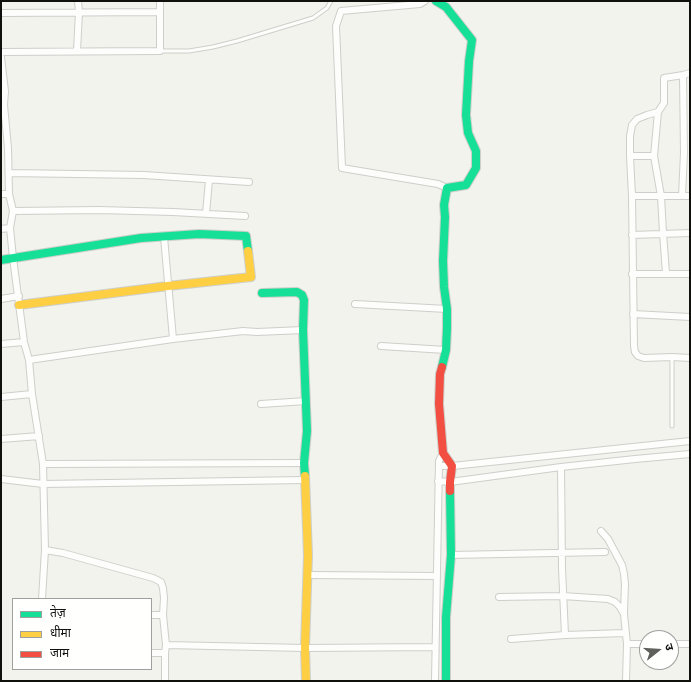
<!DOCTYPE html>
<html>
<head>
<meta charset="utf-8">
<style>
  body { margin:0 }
  #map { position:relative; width:691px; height:682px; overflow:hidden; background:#f3f3ed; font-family:"Public Sans","Noto Sans Devanagari",sans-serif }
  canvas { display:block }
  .frame { position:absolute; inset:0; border:2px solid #10100d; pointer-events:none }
  .legend { position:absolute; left:12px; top:598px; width:140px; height:72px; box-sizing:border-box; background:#fffffe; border:1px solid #9f9f9e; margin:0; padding:5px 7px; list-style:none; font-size:12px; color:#10100d }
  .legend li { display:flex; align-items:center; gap:8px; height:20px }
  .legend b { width:20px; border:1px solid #9f9f9e }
  .north { position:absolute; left:639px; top:630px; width:40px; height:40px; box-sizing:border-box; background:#fffffe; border:1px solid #9f9f9e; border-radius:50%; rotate:73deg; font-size:11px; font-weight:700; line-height:16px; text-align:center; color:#10100d }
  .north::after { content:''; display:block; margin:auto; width:14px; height:18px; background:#5f5f5b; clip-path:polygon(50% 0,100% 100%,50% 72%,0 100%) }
</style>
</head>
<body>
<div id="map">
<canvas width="691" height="682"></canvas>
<div class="frame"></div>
<ul class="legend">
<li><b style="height:5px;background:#16e098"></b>तेज़</li>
<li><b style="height:5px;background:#ffcf43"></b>धीमा</li>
<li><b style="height:5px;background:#f24e42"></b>जाम</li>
</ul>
<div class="north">उ</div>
</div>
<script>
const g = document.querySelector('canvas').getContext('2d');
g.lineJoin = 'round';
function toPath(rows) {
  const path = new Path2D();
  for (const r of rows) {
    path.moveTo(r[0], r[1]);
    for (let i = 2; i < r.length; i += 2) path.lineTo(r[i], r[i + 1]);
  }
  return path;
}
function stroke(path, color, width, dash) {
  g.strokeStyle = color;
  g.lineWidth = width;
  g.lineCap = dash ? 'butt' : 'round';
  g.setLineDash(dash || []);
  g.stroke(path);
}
const lane = toPath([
  [161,51,189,51,213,47,237,41,313,18,327,8,331,1],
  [672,426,672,357]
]);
const street = toPath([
  [425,1,420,4,341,11,336,26,342,168,438,184,447,188],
  [1,13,160,12],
  [77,51,79,12,78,1],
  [1,52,160,51,160,1],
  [1,57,5,91,4,105,8,148,9,194],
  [690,73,683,75,664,78,664,103,658,112,647,115,637,119,632,125,630,136,630,156,632,196,634,346,635,352,638,356,644,358,672,357,690,358],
  [658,112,654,156,661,196,663,233,666,273],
  [630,156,654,156],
  [9,173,144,175,249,182],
  [1,194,9,194,13,211,10,228,13,258,24,342,29,360,32,394,43,464,45,550,42,599],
  [632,196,690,196],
  [682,196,684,153,683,75],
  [13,211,99,210,173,212,245,216],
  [206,214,209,180],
  [1,229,10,228],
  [632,235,690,233],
  [164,237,173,339],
  [632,274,690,274],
  [1,299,19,296],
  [355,304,447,309],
  [633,314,690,317],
  [1,344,24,342],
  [381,346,446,350],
  [29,360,173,339,243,331,257,332,303,330],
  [1,397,32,394],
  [261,404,306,401],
  [1,439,39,436],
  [43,464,304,463],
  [439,466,452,466,690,441],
  [561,467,562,568,565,635],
  [1,479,43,484,305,480],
  [438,481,450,482,561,467,635,459,690,454],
  [601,531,608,539,622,565,624,574,625,584,624,612],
  [45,550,63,553,153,578,161,582,163,588,164,598,163,615,166,645,165,653,165,681],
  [451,555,605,552],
  [308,575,437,576],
  [499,597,563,596,608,599,615,602,620,607,624,614,627,644,626,681],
  [151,615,163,615],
  [511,639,565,635,625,633],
  [627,644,647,644],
  [671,644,690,644],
  [166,645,305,648,435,647],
  [151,653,165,653],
  [435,681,439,461,443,453]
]);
const fast = toPath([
  [436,1,446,7,472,40,469,61,466,115,468,133,476,151,476,168,466,185,447,188,444,205,445,217,443,261,444,287,447,309,447,328,446,350,442,367],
  [1,260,141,238,199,234,246,236,248,251],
  [262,293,297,292,302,295,304,300,303,330,307,431,304,463,305,476],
  [446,681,446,617,451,555,450,491]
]);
const slow = toPath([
  [19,305,168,286,251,277,248,251],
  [305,476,308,555,305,648,306,681]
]);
const jam = toPath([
  [442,367,440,374,439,404,443,453,452,466,450,482,450,491]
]);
stroke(lane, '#cececa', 5);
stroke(street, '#cececa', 8);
stroke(fast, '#cececa', 10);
stroke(slow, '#cececa', 10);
stroke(jam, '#cececa', 10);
stroke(lane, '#fdfdfc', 3);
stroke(street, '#fdfdfc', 6);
stroke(fast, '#16e098', 8);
stroke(slow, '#ffcf43', 8);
stroke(jam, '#f24e42', 8);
</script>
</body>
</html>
